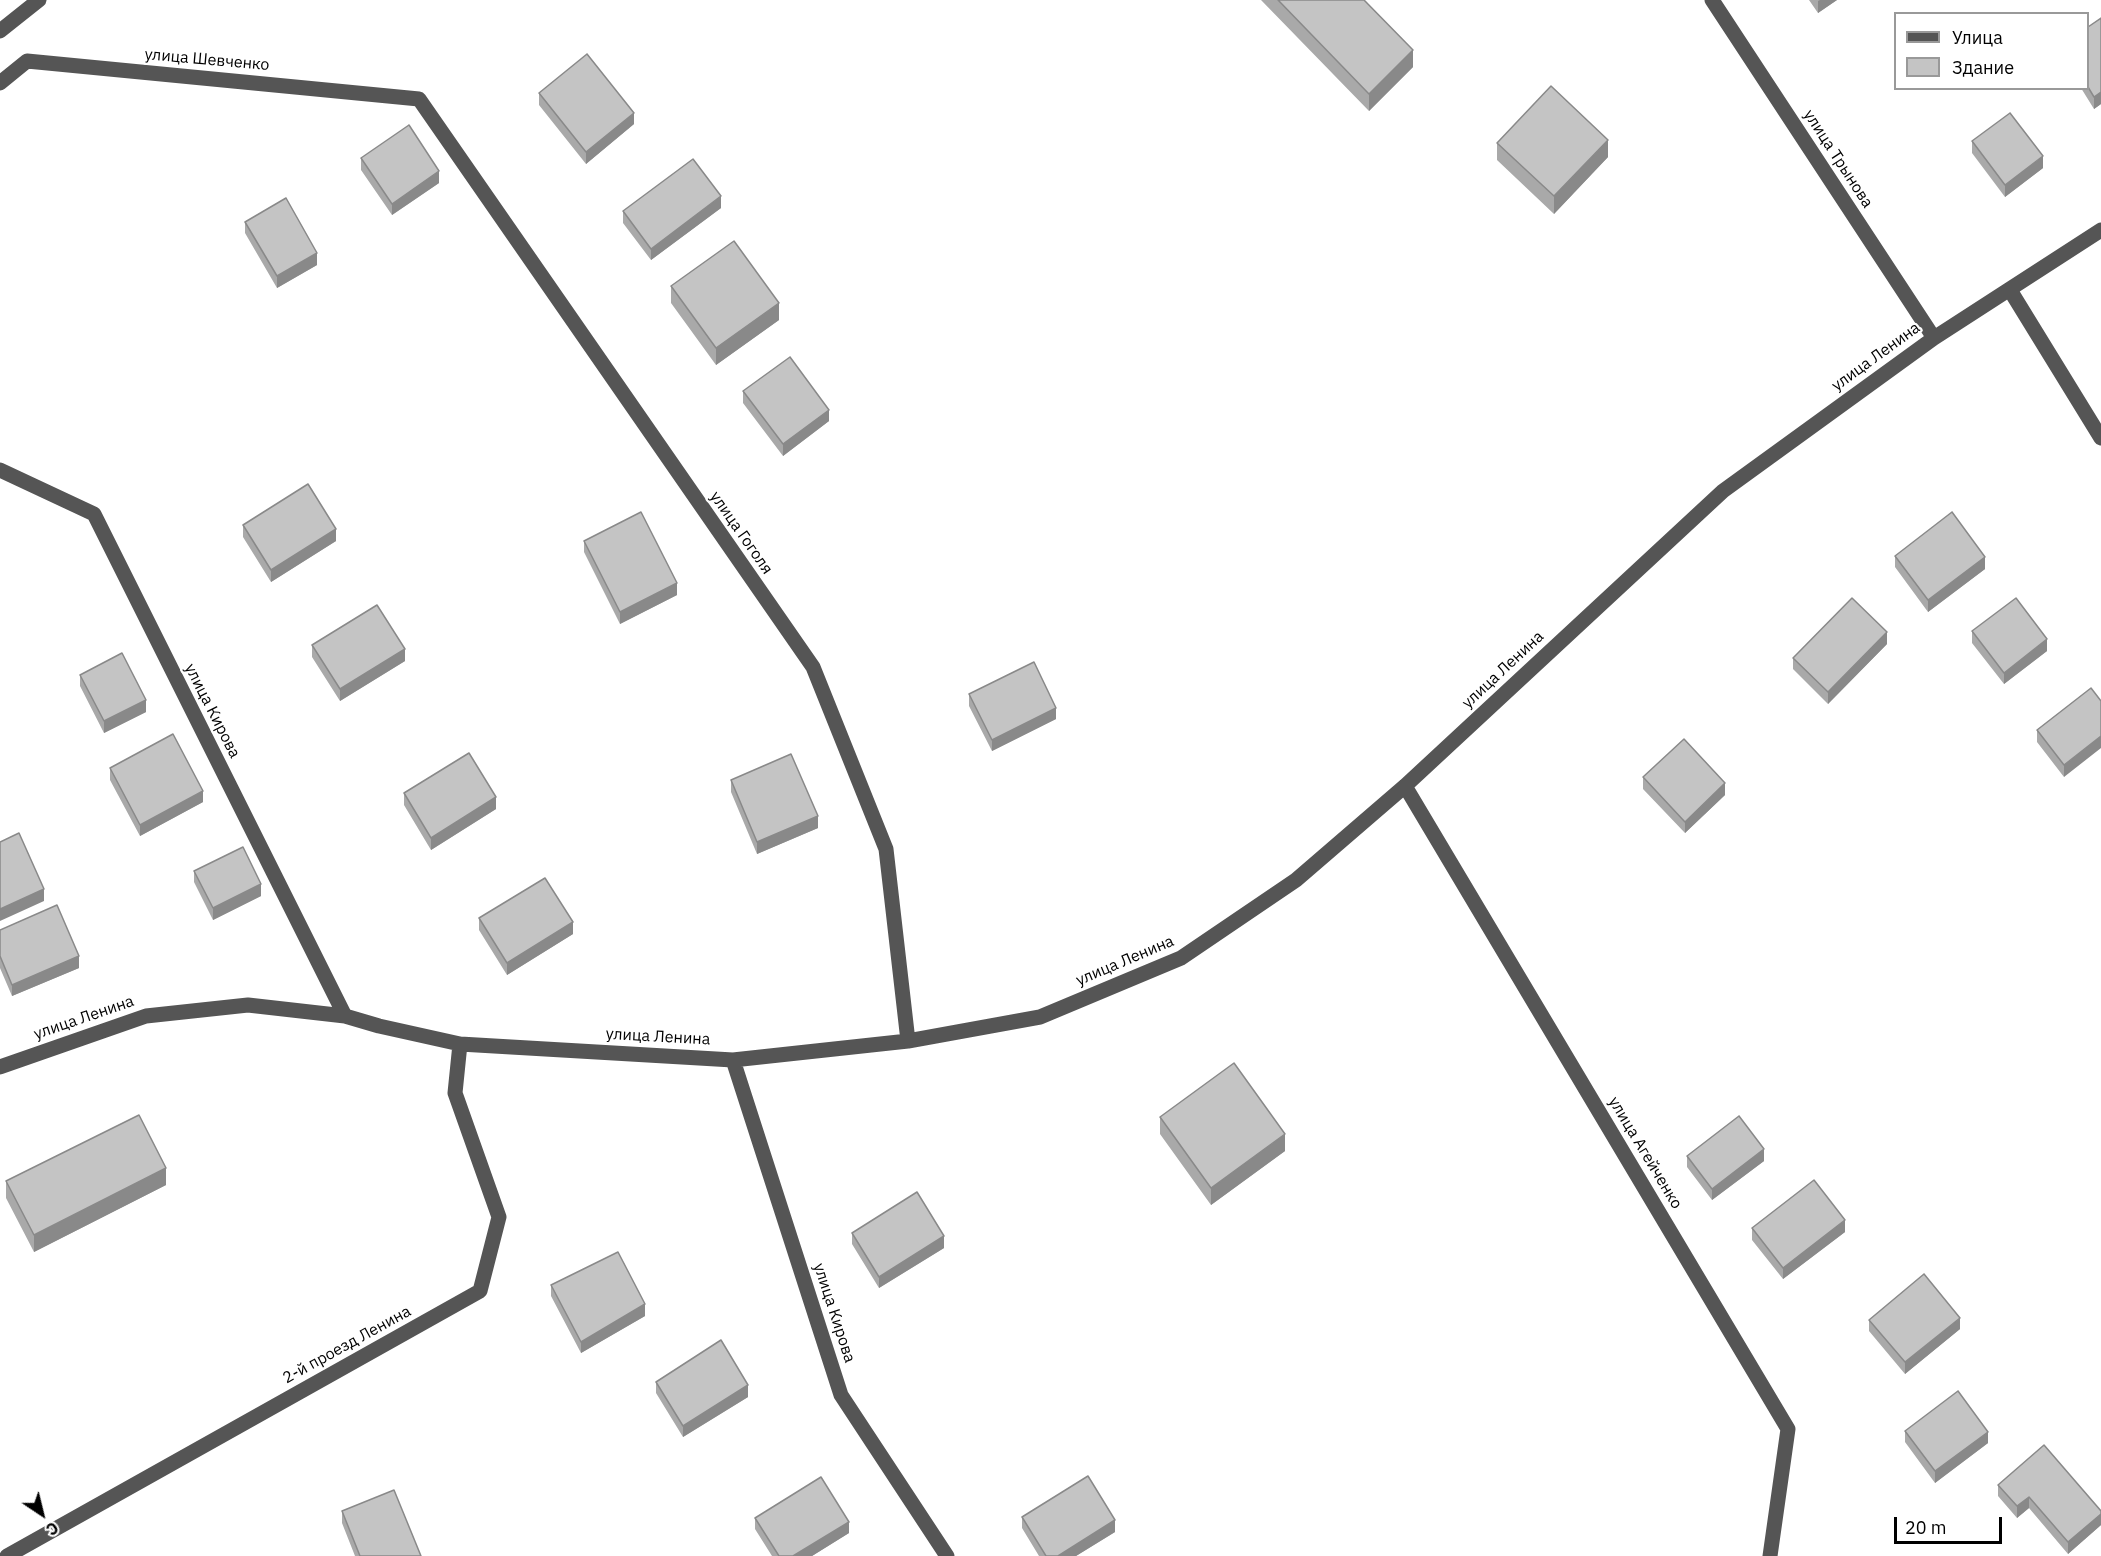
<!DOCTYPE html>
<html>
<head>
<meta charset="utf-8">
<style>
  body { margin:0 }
  #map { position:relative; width:2101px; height:1556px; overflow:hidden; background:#fff; font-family:"IBM Plex Sans",sans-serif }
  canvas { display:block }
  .legend { position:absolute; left:1894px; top:12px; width:195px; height:78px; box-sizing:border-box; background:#fff; border:2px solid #999; margin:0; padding:8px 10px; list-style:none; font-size:18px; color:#000 }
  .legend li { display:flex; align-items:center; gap:12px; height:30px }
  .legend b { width:30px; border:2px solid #999 }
  .north { position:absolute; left:12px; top:1484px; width:60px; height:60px; -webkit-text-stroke:4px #fff; paint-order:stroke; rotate:145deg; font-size:16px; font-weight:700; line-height:24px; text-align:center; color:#000 }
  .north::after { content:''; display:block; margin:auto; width:21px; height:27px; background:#000; clip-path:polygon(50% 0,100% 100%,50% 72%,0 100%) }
  .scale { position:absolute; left:1894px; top:1517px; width:108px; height:27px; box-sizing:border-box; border:3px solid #000; border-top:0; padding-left:8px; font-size:18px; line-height:21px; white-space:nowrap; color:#000; -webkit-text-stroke:4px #fff; paint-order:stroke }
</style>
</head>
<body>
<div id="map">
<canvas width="2101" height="1556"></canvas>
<ul class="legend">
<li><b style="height:8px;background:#555"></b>Улица</li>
<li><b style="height:16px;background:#c4c4c4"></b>Здание</li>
</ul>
<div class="north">С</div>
<div class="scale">20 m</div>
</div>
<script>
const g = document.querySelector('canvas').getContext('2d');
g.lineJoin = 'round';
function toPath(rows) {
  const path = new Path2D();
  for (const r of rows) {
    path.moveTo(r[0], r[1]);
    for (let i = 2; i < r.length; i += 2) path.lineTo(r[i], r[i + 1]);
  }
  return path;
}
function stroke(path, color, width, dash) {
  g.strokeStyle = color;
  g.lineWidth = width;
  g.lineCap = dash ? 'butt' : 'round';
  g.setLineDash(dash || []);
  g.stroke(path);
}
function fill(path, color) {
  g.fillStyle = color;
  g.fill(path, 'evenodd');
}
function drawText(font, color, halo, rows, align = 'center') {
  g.font = font + ' "IBM Plex Sans",sans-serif';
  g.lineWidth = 4.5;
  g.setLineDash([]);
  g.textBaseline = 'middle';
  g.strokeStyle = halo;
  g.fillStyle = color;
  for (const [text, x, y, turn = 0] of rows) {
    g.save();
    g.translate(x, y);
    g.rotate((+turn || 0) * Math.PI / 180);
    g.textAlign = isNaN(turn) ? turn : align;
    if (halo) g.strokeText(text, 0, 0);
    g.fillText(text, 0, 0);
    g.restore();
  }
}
stroke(toPath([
  [1712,0,1934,338],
  [0,31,39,0],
  [0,83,27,61,419,99,813,667,886,849,908,1041],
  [2010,290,2101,438],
  [0,470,94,514,345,1016],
  [1405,786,1788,1429,1770,1556],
  [733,1060,841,1395,947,1556],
  [0,1067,146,1016,248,1005,345,1016,379,1026,460,1044,733,1060,908,1041,1040,1017,1181,958,1296,880,1405,786,1723,491,1934,338,2101,230],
  [7,1556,480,1291,499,1217,455,1093,460,1044]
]), '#555', 15);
fill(toPath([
  [1261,0,1364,0,1413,67,1369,111],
  [1809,0,1837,0,1818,13],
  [2101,18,2101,104,2094,109,2081,88,2088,88,2088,27],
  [539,93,634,124,586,164,539,105],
  [1972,141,2043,168,2005,197,1972,153],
  [1497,143,1608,157,1554,214,1497,160],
  [361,158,439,183,392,215,361,170],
  [721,208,651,260,623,223,623,211],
  [245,222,317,265,277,288,245,233],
  [671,286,779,320,716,365,671,303],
  [743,391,829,421,783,456,743,403],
  [243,525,336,541,271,582,243,537],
  [584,541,677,595,620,624,584,552],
  [1895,556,1985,569,1928,612,1895,567],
  [1972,631,2047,651,2004,684,1972,643],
  [1887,644,1828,704,1793,669,1793,658],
  [312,645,405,661,340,701,312,657],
  [80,675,146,712,104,733,80,686],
  [2091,688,2064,777,2037,742,2037,730],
  [969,694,1056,719,992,751,969,706],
  [110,768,203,802,140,836,110,780],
  [1643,777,1725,795,1685,833,1643,789],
  [731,780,818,828,757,854,731,792],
  [404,793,496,809,431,850,404,805],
  [194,871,261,896,213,920,194,882],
  [479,918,573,934,507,975,479,930],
  [0,930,79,968,12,996,0,968],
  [1160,1117,1285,1151,1211,1205,1160,1134],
  [1687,1156,1764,1161,1712,1200,1687,1167],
  [6,1181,166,1185,34,1252,6,1198],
  [1752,1228,1845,1232,1783,1279,1752,1240],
  [852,1233,944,1248,879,1288,852,1244],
  [551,1285,645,1316,581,1353,551,1296],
  [1869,1320,1960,1329,1905,1374,1869,1331],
  [656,1382,748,1397,683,1437,656,1393],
  [1905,1431,1988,1443,1935,1483,1905,1442],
  [1998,1485,2101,1511,2101,1525,2068,1554,2029,1508,2017,1518,1998,1496],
  [342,1511,421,1556,355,1556,342,1523],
  [1022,1517,1115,1532,1076,1556,1039,1556,1022,1528],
  [755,1518,849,1533,812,1556,772,1556,755,1529]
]), '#a9a9a9');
fill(toPath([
  [1820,0,1837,0,1818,13,1818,1],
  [1413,50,1413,67,1369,111,1369,94],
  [2101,92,2101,104,2094,109,2094,97],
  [634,113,634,124,586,164,586,152],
  [1608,140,1608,157,1554,214,1554,196],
  [2043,156,2043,168,2005,197,2005,185],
  [439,171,439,183,392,215,392,204],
  [721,196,721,208,651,260,651,249],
  [317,253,317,265,277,288,277,276],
  [779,303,779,320,716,365,716,348],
  [829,410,829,421,783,456,783,444],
  [336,529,336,541,271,582,271,570],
  [1985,557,1985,569,1928,612,1928,600],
  [677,583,677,595,620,624,620,612],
  [1887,632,1887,644,1828,704,1828,692],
  [2047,639,2047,651,2004,684,2004,673],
  [405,649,405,661,340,701,340,689],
  [146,700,146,712,104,733,104,721],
  [1056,708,1056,719,992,751,992,740],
  [2101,736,2101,748,2064,777,2064,765],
  [1725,783,1725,795,1685,833,1685,822],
  [203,791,203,802,140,836,140,825],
  [496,797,496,809,431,850,431,838],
  [818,816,818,828,757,854,757,842],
  [261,884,261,896,213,920,213,908],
  [44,889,44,901,0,921,0,909],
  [573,922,573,934,507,975,507,963],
  [79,956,79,968,12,996,12,985],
  [1285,1134,1285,1151,1211,1205,1211,1188],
  [1764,1149,1764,1161,1712,1200,1712,1189],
  [166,1168,166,1185,34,1252,34,1235],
  [1845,1220,1845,1232,1783,1279,1783,1268],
  [944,1236,944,1248,879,1288,879,1277],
  [645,1304,645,1316,581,1353,581,1342],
  [1960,1318,1960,1329,1905,1374,1905,1362],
  [748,1385,748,1397,683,1437,683,1426],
  [1988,1432,1988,1443,1935,1483,1935,1471],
  [2029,1497,2029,1508,2017,1518,2017,1506],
  [2101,1514,2101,1525,2068,1554,2068,1542],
  [1115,1520,1115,1532,1076,1556,1058,1556],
  [849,1522,849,1533,812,1556,793,1556]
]), '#898989');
const building = toPath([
  [1278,0,1364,0,1413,50,1369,94,1278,0],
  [2101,18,2101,92,2094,97,2088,87,2088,27,2101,18],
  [587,54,634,113,586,152,539,93,587,54],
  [1551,86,1608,140,1554,196,1497,143,1551,86],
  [2010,113,2043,156,2005,185,1972,141,2010,113],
  [409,125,439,171,392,204,361,158,409,125],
  [693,159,721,196,651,249,623,211,693,159],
  [286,198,317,253,277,276,245,222,286,198],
  [734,241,779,303,716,348,671,286,734,241],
  [790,357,829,410,783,444,743,391,790,357],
  [308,484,336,529,271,570,243,525,308,484],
  [641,512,677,583,620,612,584,541,641,512],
  [1952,512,1985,557,1928,600,1895,556,1952,512],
  [1852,598,1887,632,1828,692,1793,658,1852,598],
  [2016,598,2047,639,2004,673,1972,631,2016,598],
  [377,605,405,649,340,689,312,645,377,605],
  [122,653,146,700,104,721,80,675,122,653],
  [1034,662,1056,708,992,740,969,694,1034,662],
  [2091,688,2101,701,2101,736,2064,765,2037,730,2091,688],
  [173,734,203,791,140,825,110,768,173,734],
  [1684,739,1725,783,1685,822,1643,777,1684,739],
  [469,753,496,797,431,838,404,793,469,753],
  [791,754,818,816,757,842,731,780,791,754],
  [19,833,44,889,0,909,0,842,19,833],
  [243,847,261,884,213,908,194,871,243,847],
  [545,878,573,922,507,963,479,918,545,878],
  [57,905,79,956,12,985,0,956,0,930,57,905],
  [1234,1063,1285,1134,1211,1188,1160,1117,1234,1063],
  [139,1115,166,1168,34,1235,6,1181,139,1115],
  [1739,1116,1764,1149,1712,1189,1687,1156,1739,1116],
  [1814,1180,1845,1220,1783,1268,1752,1228,1814,1180],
  [917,1192,944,1236,879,1277,852,1233,917,1192],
  [618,1252,645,1304,581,1342,551,1285,618,1252],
  [1924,1274,1960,1318,1905,1362,1869,1320,1924,1274],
  [721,1340,748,1385,683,1426,656,1382,721,1340],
  [1958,1391,1988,1432,1935,1471,1905,1431,1958,1391],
  [2044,1445,2101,1511,2101,1514,2068,1542,2029,1497,2017,1506,1998,1485,2044,1445],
  [1088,1476,1115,1520,1058,1556,1046,1556,1022,1517,1088,1476],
  [821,1477,849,1522,793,1556,779,1556,755,1518,821,1477],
  [394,1490,421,1556,360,1556,342,1511,394,1490]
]);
fill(building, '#c4c4c4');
stroke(building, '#898989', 1.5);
drawText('16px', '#000', '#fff', [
  ["улица Шевченко",207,60,5],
  ["улица Трынова",1838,159,57],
  ["улица Ленина",1876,357,-36],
  ["улица Гоголя",741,533,55],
  ["улица Ленина",1503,670,-43],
  ["улица Кирова",212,711,63],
  ["улица Ленина",1125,961,-23],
  ["улица Ленина",84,1018,-19],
  ["улица Ленина",658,1037,3],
  ["улица Агейченко",1645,1153,59],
  ["улица Кирова",834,1313,72],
  ["2-й проезд Ленина",347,1345,-29]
]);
</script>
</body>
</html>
